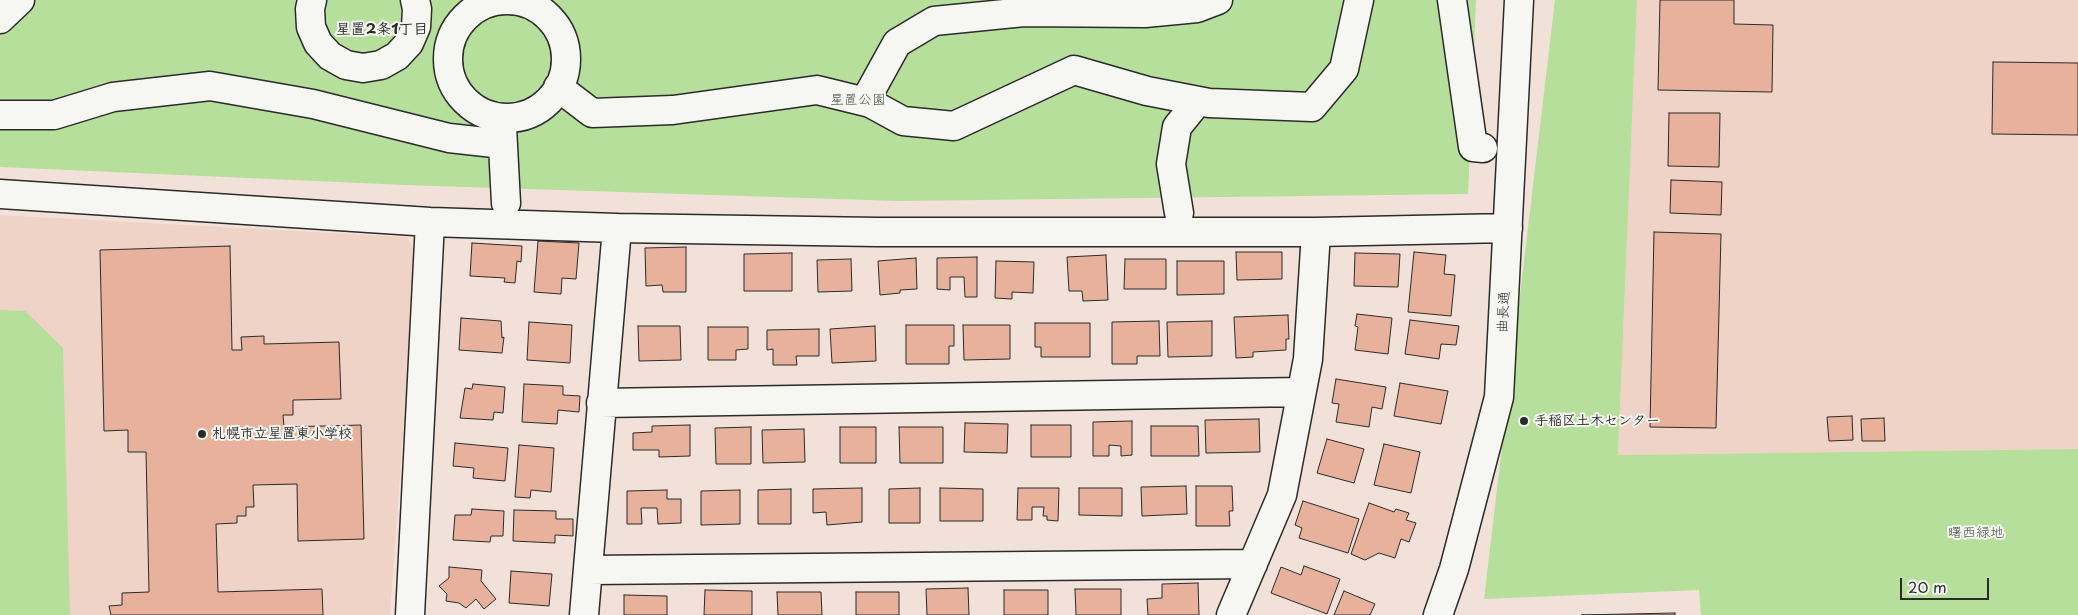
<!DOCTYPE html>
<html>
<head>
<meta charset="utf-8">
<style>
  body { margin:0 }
  #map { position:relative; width:2078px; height:615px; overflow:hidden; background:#f2e1d8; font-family:"Playpen Sans",sans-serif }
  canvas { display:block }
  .scale { position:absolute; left:1900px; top:578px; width:89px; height:22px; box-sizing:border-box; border:2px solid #2b2b2b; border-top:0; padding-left:6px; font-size:15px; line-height:18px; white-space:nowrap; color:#2b2b2b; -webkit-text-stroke:4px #f6f6f2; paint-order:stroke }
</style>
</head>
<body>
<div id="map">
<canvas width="2078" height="615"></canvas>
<div class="scale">20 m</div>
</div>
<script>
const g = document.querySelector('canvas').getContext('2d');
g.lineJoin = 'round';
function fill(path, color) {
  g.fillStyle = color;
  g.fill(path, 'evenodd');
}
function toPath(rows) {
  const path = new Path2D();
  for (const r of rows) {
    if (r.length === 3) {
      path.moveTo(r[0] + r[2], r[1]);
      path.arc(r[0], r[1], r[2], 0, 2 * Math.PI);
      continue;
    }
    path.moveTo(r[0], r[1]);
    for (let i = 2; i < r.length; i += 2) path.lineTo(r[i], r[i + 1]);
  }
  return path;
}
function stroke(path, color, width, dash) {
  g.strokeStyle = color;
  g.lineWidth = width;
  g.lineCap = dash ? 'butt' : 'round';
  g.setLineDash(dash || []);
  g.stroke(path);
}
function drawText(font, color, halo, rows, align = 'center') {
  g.font = font + ' "Playpen Sans","Klee One",sans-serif';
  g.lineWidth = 4;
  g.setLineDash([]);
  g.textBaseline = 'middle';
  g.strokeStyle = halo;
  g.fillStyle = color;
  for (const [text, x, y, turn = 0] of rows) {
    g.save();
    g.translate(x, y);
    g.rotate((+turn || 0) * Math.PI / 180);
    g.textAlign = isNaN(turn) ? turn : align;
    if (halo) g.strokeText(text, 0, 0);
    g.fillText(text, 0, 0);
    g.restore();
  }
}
fill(toPath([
  [1637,0,2078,0,2078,449,1618,455],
  [0,215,407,237,416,252,390,615,0,615]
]), '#efd3c6');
fill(toPath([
  [0,0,1476,0,1468,194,898,201,405,185,0,167],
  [1555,0,1637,0,1618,455,2078,449,2078,615,1701,615,1699,590,1484,599],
  [0,310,25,311,63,348,70,615,0,615]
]), '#b6df9b');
const building = toPath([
  [1660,0,1734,0,1734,24,1773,25,1772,92,1658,90,1660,0],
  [1993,62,2078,63,2078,135,1992,134,1993,62],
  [1669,113,1720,113,1719,167,1668,166,1669,113],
  [1671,180,1722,182,1721,215,1670,213,1671,180],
  [1654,232,1721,234,1716,428,1650,427,1654,232],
  [538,241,579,243,576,279,562,278,561,294,534,292,538,241],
  [472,243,522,246,521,262,517,261,515,283,504,282,505,278,470,276,472,243],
  [230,246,232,350,242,350,241,337,264,336,264,344,339,342,341,399,293,400,293,415,283,415,284,427,361,425,364,539,298,541,297,484,253,485,254,507,246,507,246,516,237,516,237,523,216,524,218,592,322,589,323,615,111,615,109,606,122,605,122,593,149,592,146,452,128,452,128,430,104,431,100,250,230,246],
  [686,247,686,292,663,292,662,285,646,286,645,248,686,247],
  [1236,252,1282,252,1282,279,1237,280,1236,252],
  [1414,252,1446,255,1444,274,1455,275,1451,316,1408,312,1414,252],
  [792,253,792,291,744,291,744,254,792,253],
  [1355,253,1400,254,1398,287,1354,286,1355,253],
  [1106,255,1108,300,1083,301,1082,291,1069,291,1067,257,1106,255],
  [977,257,977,297,965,297,964,277,950,277,950,290,937,289,937,258,977,257],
  [916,258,917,289,900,290,900,293,880,295,878,261,916,258],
  [851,259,852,291,818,292,817,260,851,259],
  [1125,259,1166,259,1166,289,1124,289,1125,259],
  [996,261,1034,262,1033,293,1012,292,1012,299,995,298,996,261],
  [1177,261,1224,261,1224,294,1177,295,1177,261],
  [1357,314,1392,318,1388,354,1355,350,1358,327,1355,326,1357,314],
  [1288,315,1289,339,1286,339,1286,350,1253,352,1253,357,1236,358,1234,317,1288,315],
  [461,318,501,321,502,338,504,337,502,353,459,350,461,318],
  [1410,320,1459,326,1456,345,1441,344,1439,359,1405,354,1410,320],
  [1159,321,1160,356,1137,356,1137,364,1112,364,1112,322,1159,321],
  [1212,321,1212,356,1168,357,1167,322,1212,321],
  [529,322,572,325,570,363,527,360,529,322],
  [1035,323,1090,323,1090,357,1041,357,1041,347,1035,347,1035,323],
  [906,325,954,325,954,346,949,346,949,364,906,364,906,325],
  [963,325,1010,325,1010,359,964,360,963,325],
  [638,326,680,326,681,360,639,361,638,326],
  [875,326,876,361,832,363,830,329,875,326],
  [708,327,748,327,748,349,736,350,736,360,708,360,708,327],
  [819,329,819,356,796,356,797,365,773,365,773,349,767,350,767,330,819,329],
  [1336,379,1386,387,1382,409,1372,407,1369,427,1336,422,1339,404,1332,403,1336,379],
  [1400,383,1448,391,1441,424,1394,416,1400,383],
  [473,384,505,387,503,413,494,412,493,420,460,418,465,388,472,389,473,384],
  [524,384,563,386,563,395,580,396,579,412,558,410,557,424,522,422,524,384],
  [1852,416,1853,440,1829,441,1827,417,1852,416],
  [1884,418,1885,441,1862,441,1861,419,1884,418],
  [1259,419,1260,452,1206,453,1205,420,1259,419],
  [1132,421,1132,455,1121,456,1121,446,1109,445,1109,456,1093,456,1093,422,1132,421],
  [965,423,1008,424,1007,453,964,452,965,423],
  [690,425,690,456,659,457,659,450,633,450,633,433,652,432,652,426,690,425],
  [1031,425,1071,425,1071,457,1031,457,1031,425],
  [1151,426,1198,426,1199,456,1151,456,1151,426],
  [751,427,751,464,716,464,715,428,751,427],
  [840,427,876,427,876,463,840,463,840,427],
  [899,427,943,427,943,463,900,463,899,427],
  [804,429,805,462,763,463,762,430,804,429],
  [1327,439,1364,449,1354,483,1317,473,1327,439],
  [455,443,508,448,505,481,473,478,474,468,453,466,455,443],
  [1384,444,1420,452,1411,493,1374,485,1384,444],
  [519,445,554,448,551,492,531,490,530,498,515,497,519,445],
  [1186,486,1187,514,1142,516,1141,487,1186,486],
  [1196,486,1232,486,1233,511,1229,511,1230,526,1196,526,1196,486],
  [862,488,862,522,827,525,826,512,813,513,813,489,862,488],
  [920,488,920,523,889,523,889,489,920,488],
  [940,488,983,489,983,521,940,521,940,488],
  [1018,488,1059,488,1058,521,1047,520,1047,516,1043,516,1044,507,1032,507,1032,520,1017,520,1018,488],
  [1079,488,1122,488,1122,516,1079,515,1079,488],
  [791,489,791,524,758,524,758,490,791,489],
  [667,490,667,499,681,499,681,523,658,524,657,508,641,508,642,524,627,524,627,491,667,490],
  [740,490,740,524,701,525,701,491,740,490],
  [1303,501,1359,519,1348,553,1299,538,1302,528,1295,525,1303,501],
  [1369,503,1394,512,1396,509,1409,513,1406,520,1416,523,1409,542,1401,539,1395,558,1379,553,1365,560,1351,554,1369,503],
  [472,509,504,511,503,536,491,536,490,542,453,540,455,515,471,515,472,509],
  [514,510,556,511,556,519,573,519,573,536,555,535,555,543,513,541,514,510],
  [1304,566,1340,579,1327,614,1271,593,1281,567,1301,575,1304,566],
  [449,567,482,570,481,581,496,599,484,609,476,599,466,608,459,603,446,601,447,594,439,586,449,578,449,567],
  [511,571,552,574,549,606,509,603,511,571],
  [1198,583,1199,615,1148,615,1147,599,1162,598,1162,584,1198,583],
  [968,588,969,615,927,615,926,589,968,588],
  [1075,589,1121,589,1121,615,1076,615,1075,589],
  [705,590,752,591,752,615,704,615,705,590],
  [1004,590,1048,590,1048,615,1004,615,1004,590],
  [1344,591,1375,604,1370,615,1334,615,1344,591],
  [777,592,821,592,822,615,778,615,777,592],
  [856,592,899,592,899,615,856,615,856,592],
  [624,595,667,596,667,615,624,615,624,595],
  [1675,613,1675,615,1581,615,1675,613]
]);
fill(building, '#e7b19b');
stroke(building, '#2b2b2b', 1);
const minor = toPath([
  [312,0,310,9,311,27,318,43,330,56,346,65,363,68,381,65,397,56,409,43,416,27,417,9,415,0],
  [1452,0,1473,147,1483,148],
  [507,59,59],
  [0,19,20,0],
  [558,87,592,113,673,110,817,90,870,103,903,121,954,126,1074,70,1147,91,1209,103,1312,107,1344,69,1359,0],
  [865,101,897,43,934,21,1024,12,1145,13,1197,8,1218,0],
  [0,115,54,115,113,97,210,86,313,104,449,138,503,144],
  [502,127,506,203],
  [0,194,430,222,617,228,877,232,1316,232,1508,228],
  [1179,213,1171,164,1177,127,1198,101],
  [601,403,1301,392],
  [588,570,1253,564],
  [410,615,430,222],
  [584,615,617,228],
  [1231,615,1282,495,1308,359,1316,232],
  [1438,615,1454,569,1499,397,1519,0]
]);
stroke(minor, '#2b2b2b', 31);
stroke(minor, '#f6f6f2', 28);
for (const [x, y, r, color] of [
  [1524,421,5,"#2b2b2b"],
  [202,434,5,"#2b2b2b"]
]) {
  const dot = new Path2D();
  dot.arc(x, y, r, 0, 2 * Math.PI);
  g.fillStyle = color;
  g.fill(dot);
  stroke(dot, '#f6f6f2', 2);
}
drawText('14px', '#4e5847', '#f6f6f2', [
  ["星置公園",858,100],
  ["曙西緑地",1976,533]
]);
drawText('14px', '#2b2b2b', '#f6f6f2', [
  ["曲長通",1504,312,-87]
]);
drawText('bold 14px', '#2b2b2b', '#f6f6f2', [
  ["手稲区土木センター",1534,421],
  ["札幌市立星置東小学校",212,434]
], 'left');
drawText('bold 15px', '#2b2b2b', '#f6f6f2', [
  ["星置2条1丁目",382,30]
]);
</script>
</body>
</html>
